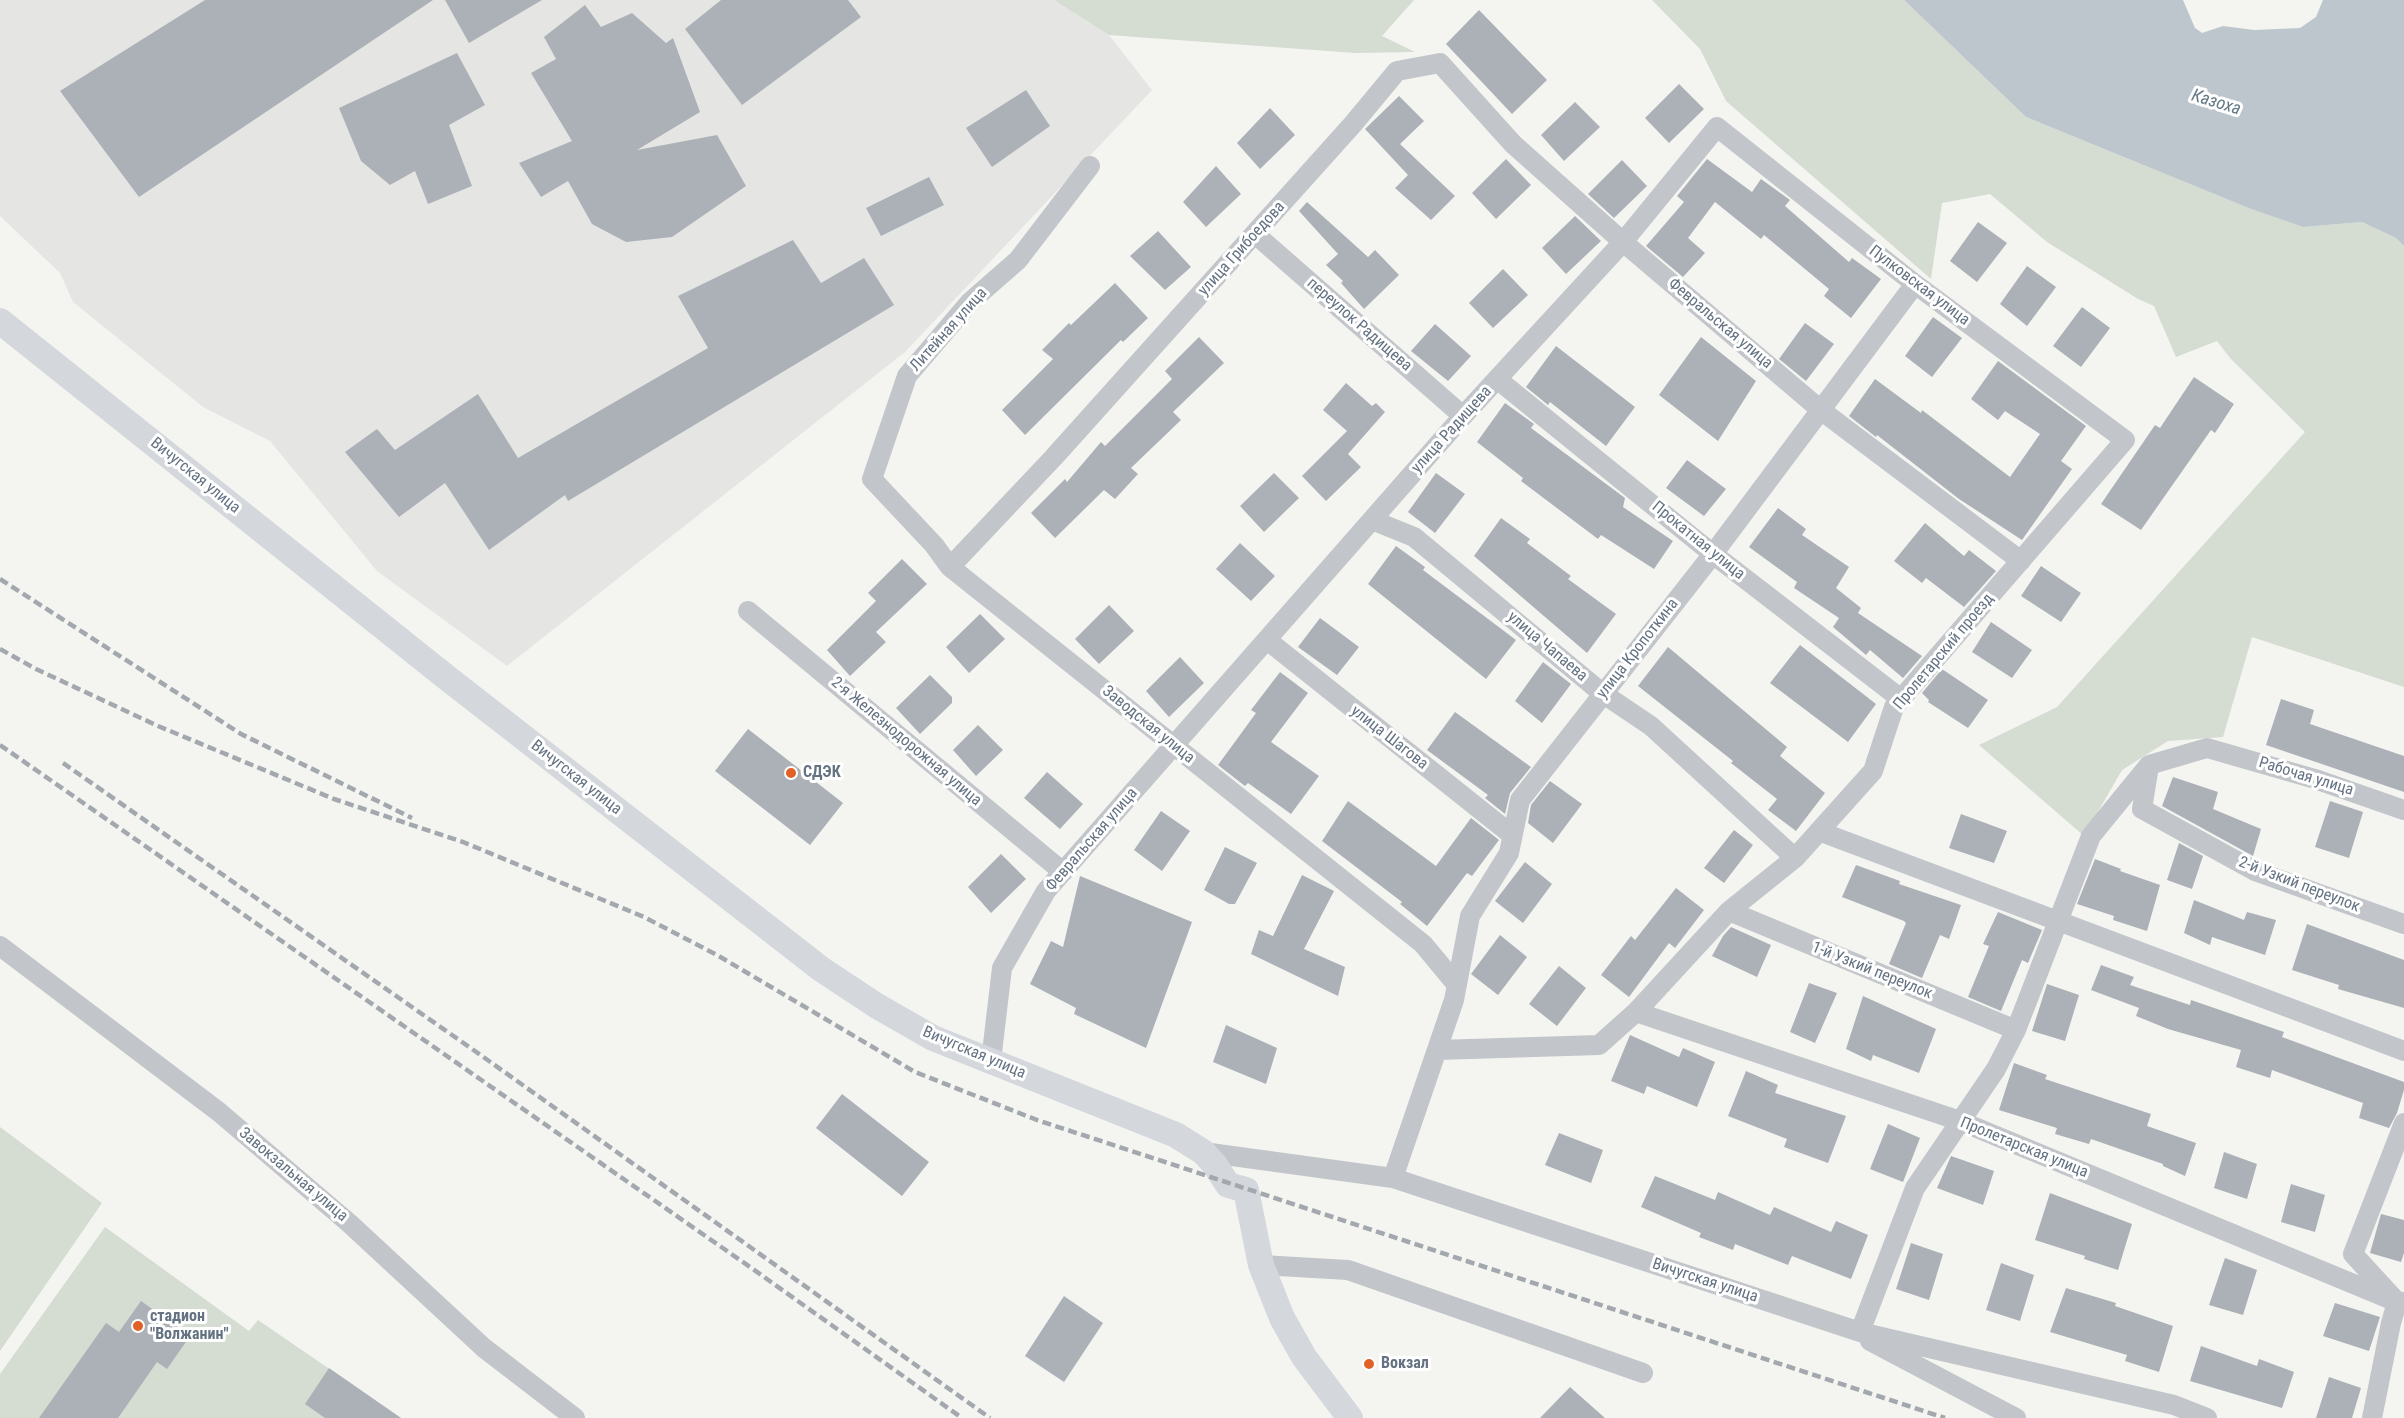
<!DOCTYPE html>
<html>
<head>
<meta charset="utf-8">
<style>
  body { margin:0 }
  canvas { display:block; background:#f4f5f1 }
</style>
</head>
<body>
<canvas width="2404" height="1418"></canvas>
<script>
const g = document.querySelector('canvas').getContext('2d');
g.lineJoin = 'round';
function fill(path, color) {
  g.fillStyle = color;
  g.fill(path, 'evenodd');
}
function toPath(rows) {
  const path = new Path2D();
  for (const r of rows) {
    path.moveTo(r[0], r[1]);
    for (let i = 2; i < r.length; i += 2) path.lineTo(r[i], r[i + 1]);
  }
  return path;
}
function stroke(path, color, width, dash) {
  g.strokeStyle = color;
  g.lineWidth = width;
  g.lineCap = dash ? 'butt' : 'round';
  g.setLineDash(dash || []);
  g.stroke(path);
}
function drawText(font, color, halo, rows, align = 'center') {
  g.font = font + ' "Roboto Condensed",sans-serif';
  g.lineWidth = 6;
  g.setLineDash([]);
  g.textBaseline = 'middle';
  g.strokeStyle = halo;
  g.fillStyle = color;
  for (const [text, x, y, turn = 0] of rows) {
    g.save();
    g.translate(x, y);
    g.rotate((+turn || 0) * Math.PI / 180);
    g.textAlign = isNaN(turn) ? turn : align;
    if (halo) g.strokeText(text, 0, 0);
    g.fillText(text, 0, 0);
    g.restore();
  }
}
fill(toPath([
  [0,0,1054,0,1109,35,1152,90,905,352,507,666,377,571,270,441,203,407,73,302,60,273,0,216]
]), '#e5e6e4');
fill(toPath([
  [1054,0,1414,0,1382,36,1415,52,1355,53,1109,35],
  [1652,0,1904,0,2026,117,2251,209,2303,227,2362,222,2396,238,2404,246,2404,687,2252,637,2223,737,2168,741,2122,770,2084,836,1979,745,2057,707,2305,432,2230,358,2217,341,2176,357,2154,306,2138,299,2047,242,1990,194,1942,203,1931,279,1726,101,1700,49],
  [0,1127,102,1203,0,1351],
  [105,1227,249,1331,258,1320,401,1418,0,1418,0,1374]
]), '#d5dcd2');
fill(toPath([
  [1904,0,2183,0,2195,28,2202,33,2223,26,2254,30,2300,28,2316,17,2323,0,2404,0,2404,246,2396,238,2362,222,2303,227,2251,209,2026,117]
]), '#bdc6cc');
fill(toPath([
  [205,0,433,0,139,197,60,91],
  [445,0,542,0,469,43],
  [721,0,848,0,861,17,742,105,685,29],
  [585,5,601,27,632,13,666,43,673,38,700,112,637,150,717,135,746,186,672,237,626,242,592,224,568,181,541,197,519,163,572,141,531,73,556,59,544,37],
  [1479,10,1547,80,1512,114,1446,44],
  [457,53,485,105,449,125,472,186,428,204,415,171,390,185,361,161,339,108],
  [1679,84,1704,109,1669,143,1645,118],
  [1026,90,1050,126,992,167,966,128],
  [1399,96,1424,121,1400,144,1455,196,1431,220,1395,188,1408,175,1365,129],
  [1575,102,1600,127,1564,161,1541,135],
  [1270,108,1295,135,1260,169,1237,143],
  [1506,159,1531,185,1496,219,1472,193],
  [1707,159,1752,192,1761,179,1790,200,1785,206,1849,262,1852,258,1881,279,1851,318,1824,296,1829,289,1764,235,1761,239,1715,202,1688,238,1705,253,1683,277,1646,246,1684,202,1677,196],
  [1622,160,1647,186,1614,218,1588,194],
  [1216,166,1241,194,1206,227,1183,202],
  [929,177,944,205,881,236,866,208],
  [1307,202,1368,257,1375,250,1399,275,1364,309,1341,283,1343,281,1326,265,1338,254,1299,211],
  [1575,216,1601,241,1566,274,1542,248],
  [1978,222,2007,243,1977,282,1950,261],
  [1158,231,1191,267,1165,290,1130,256],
  [793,240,821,283,864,258,894,305,568,501,565,495,489,550,445,483,399,517,345,452,377,429,395,450,478,394,518,458,708,348,678,296],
  [2027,266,2056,287,2027,326,2000,304],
  [1503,269,1528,295,1493,328,1469,303],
  [1115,283,1148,318,1123,342,1121,340,1025,435,1002,410,1053,359,1042,350,1069,323,1071,325],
  [2082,307,2110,328,2081,367,2053,346],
  [1933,317,1962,338,1932,377,1905,356],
  [1805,323,1834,344,1806,381,1779,359],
  [1435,324,1471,356,1448,381,1411,351],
  [1199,337,1224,363,1173,412,1181,420,1131,468,1138,474,1115,499,1104,490,1055,538,1031,513,1065,479,1067,482,1101,442,1105,446,1172,379,1165,371],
  [1701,337,1756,381,1718,441,1659,395],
  [1556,346,1635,407,1606,446,1550,402,1548,405,1526,387],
  [1998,361,2086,426,2061,461,2072,469,2022,540,1959,499,1877,435,1876,437,1849,416,1875,379,1921,413,1922,410,2010,477,2040,434,2005,411,1998,420,1971,399],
  [2194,377,2234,404,2215,433,2211,430,2141,530,2101,504,2155,425,2160,428],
  [1346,383,1372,406,1376,403,1385,412,1348,454,1361,467,1326,501,1302,476,1347,431,1323,410],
  [1505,403,1534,424,1531,428,1625,498,1623,507,1673,541,1654,569,1601,535,1598,539,1521,481,1523,478,1477,442],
  [1687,460,1726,489,1704,516,1666,488],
  [1274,473,1299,498,1264,532,1240,506],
  [1436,473,1465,494,1435,533,1408,512],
  [1778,508,1806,529,1802,535,1849,567,1836,588,1861,608,1858,613,1922,656,1903,678,1870,650,1866,655,1833,627,1839,618,1794,588,1797,582,1749,547],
  [1501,518,1530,539,1527,543,1571,576,1568,579,1616,614,1587,653,1474,556],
  [1925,523,1964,556,1969,550,1996,571,1964,607,1926,578,1922,583,1894,561],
  [1240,543,1275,576,1251,601,1216,569],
  [1396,546,1425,567,1423,570,1516,640,1486,679,1368,584],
  [902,559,927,584,876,632,886,642,850,676,827,650,876,601,868,593],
  [2041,566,2081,593,2061,622,2021,596],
  [1109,605,1134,631,1099,664,1075,639],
  [980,614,1005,639,969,673,946,647],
  [1320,618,1359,647,1337,675,1298,647],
  [1991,622,2032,650,2012,678,1972,652],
  [1800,645,1876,704,1848,742,1770,683],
  [1668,647,1787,747,1780,756,1825,793,1796,831,1768,810,1777,799,1731,763,1733,761,1638,686],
  [1180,657,1204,683,1169,717,1146,691],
  [1543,662,1571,684,1542,723,1515,701],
  [1942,669,1988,700,1968,728,1928,702,1929,700,1922,693],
  [1280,672,1308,693,1271,742,1319,776,1291,814,1248,783,1245,786,1218,765,1256,713,1251,710],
  [930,675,952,697,952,703,920,734,896,708],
  [2281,699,2314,710,2310,724,2404,756,2404,792,2266,745],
  [1455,712,1531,767,1510,793,1505,814,1485,798,1488,795,1427,750],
  [978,725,1003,750,976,776,953,750],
  [748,729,843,803,810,845,715,771],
  [1047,772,1083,804,1060,829,1024,798],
  [2173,777,2218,792,2213,809,2261,829,2253,856,2162,806],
  [1550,781,1582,804,1553,843,1528,823,1531,805],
  [1348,801,1436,866,1471,818,1499,840,1472,876,1467,873,1427,926,1400,904,1402,902,1322,841],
  [2330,801,2363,812,2349,858,2315,847],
  [1161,811,1190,831,1162,871,1134,850],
  [1961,814,2007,831,1994,863,1949,848],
  [1734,830,1753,845,1724,883,1704,868],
  [2179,843,2203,856,2192,889,2167,880],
  [1225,847,1257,863,1235,904,1229,904,1204,890],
  [1001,854,1026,879,991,913,968,887],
  [2095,859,2121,869,2120,871,2160,885,2147,931,2113,920,2114,916,2077,904],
  [1525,862,1552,884,1523,923,1495,901],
  [1856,865,1900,881,1899,884,1961,905,1949,939,1940,935,1922,978,1889,964,1906,923,1904,921,1842,897],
  [1302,875,1334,891,1304,949,1345,967,1338,996,1251,954,1259,930,1273,936],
  [1080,876,1192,922,1146,1048,1074,1014,1076,1008,1030,984,1051,941,1063,947],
  [1676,888,1704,910,1675,948,1669,943,1629,997,1601,975,1631,936,1635,940],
  [2194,900,2244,920,2247,912,2276,920,2265,955,2212,937,2210,945,2184,933],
  [1998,912,2042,930,2028,963,2022,960,2001,1011,1968,997,1989,946,1983,944],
  [2307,924,2404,960,2404,1008,2338,989,2339,985,2292,970],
  [1731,927,1771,945,1757,977,1712,956,1723,936],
  [1500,935,1527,957,1498,995,1471,974],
  [2101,965,2134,977,2130,985,2190,1005,2191,1000,2284,1032,2282,1037,2404,1082,2404,1090,2397,1113,2389,1128,2359,1118,2363,1103,2272,1070,2270,1078,2236,1067,2241,1050,2168,1029,2136,1016,2139,1008,2091,990],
  [1559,966,1586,988,1557,1026,1529,1004],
  [1809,983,1837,993,1815,1043,1790,1032],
  [2047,984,2079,995,2065,1041,2032,1031],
  [1863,996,1936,1029,1919,1073,1873,1055,1871,1061,1846,1049],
  [1226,1025,1277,1048,1266,1084,1213,1062],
  [1630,1035,1679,1057,1683,1048,1715,1062,1697,1107,1647,1086,1644,1094,1611,1081],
  [2014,1063,2047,1075,2045,1079,2151,1114,2147,1126,2196,1143,2185,1176,2163,1166,2163,1164,2091,1139,2089,1144,2055,1134,2057,1128,1999,1110],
  [1746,1071,1778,1085,1775,1093,1846,1116,1828,1163,1784,1147,1787,1139,1728,1116],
  [842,1094,929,1162,902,1196,816,1128],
  [1888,1124,1920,1138,1903,1182,1870,1169],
  [1559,1133,1603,1150,1591,1183,1545,1165],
  [2224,1152,2257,1164,2247,1199,2214,1188],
  [1951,1156,1994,1171,1983,1205,1937,1188],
  [1655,1176,1715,1200,1718,1192,1770,1215,1774,1207,1831,1232,1836,1221,1868,1235,1851,1279,1792,1256,1788,1265,1735,1244,1733,1250,1699,1237,1701,1233,1641,1207],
  [2291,1184,2325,1195,2315,1232,2281,1222],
  [2050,1193,2132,1224,2118,1270,2084,1259,2085,1256,2035,1240],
  [2381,1214,2404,1220,2404,1253,2401,1262,2370,1253],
  [1911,1243,1943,1254,1929,1300,1896,1289],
  [2225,1258,2257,1270,2243,1315,2209,1305],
  [2001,1263,2034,1275,2020,1321,1986,1310],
  [2066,1288,2116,1303,2115,1306,2173,1326,2159,1372,2125,1361,2127,1355,2050,1332],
  [1064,1296,1103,1323,1064,1382,1025,1356],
  [141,1301,190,1336,167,1369,157,1362,118,1418,39,1418,106,1323,119,1332],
  [2335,1303,2380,1317,2369,1351,2323,1336],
  [2201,1346,2257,1366,2259,1359,2294,1372,2282,1408,2190,1381],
  [329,1368,401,1418,325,1418,305,1404],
  [2329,1377,2361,1388,2352,1418,2316,1418],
  [1570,1387,1605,1418,1540,1418]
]), '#abb1b7');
stroke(toPath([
  [1255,234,1463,416],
  [1497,379,1713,554,1901,699],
  [1372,520,1414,537,1602,693,1651,726,1795,858],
  [950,567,934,545,872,479,907,376,970,302,1018,260,1090,166],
  [748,611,1063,872],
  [1267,640,1512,835],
  [2149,766,2142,809,2255,871,2404,924],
  [1821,832,2404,1051],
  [1729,911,2016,1030],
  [0,946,219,1112,349,1223,484,1348,575,1418],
  [1457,985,1423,944,950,567,1054,457,1353,124,1397,71,1440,63,1513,144,1623,242,1822,411,2021,561],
  [1636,1012,1960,1121,2397,1302,2404,1302],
  [991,1061,1002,968,1046,891,1463,416,1623,242,1717,127,1915,284,2125,440,1894,707,1873,771,1795,858,1729,911,1636,1012,1599,1045,1437,1050],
  [1203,1152,1393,1178,1860,1332,2174,1405,2207,1418],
  [1393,1178,1454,1000,1470,916,1509,853,1520,800,1713,554,1915,284],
  [1261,1265,1348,1270,1643,1373],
  [1860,1332,1915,1188,1996,1069,2016,1030,2091,836,2149,765,2207,748,2315,779,2404,810],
  [1870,1341,2016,1418],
  [2372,1418,2391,1323,2397,1302,2353,1254,2404,1123]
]), '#c2c5c9', 20);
stroke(toPath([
  [0,321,446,677,821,969,877,1006,933,1038,1176,1135,1203,1152,1215,1165,1228,1185,1246,1190,1261,1265,1282,1318,1304,1357,1350,1418]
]), '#d4d8dc', 26);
stroke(toPath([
  [0,579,241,734,412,818],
  [0,649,36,669,158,726,334,799,463,842,644,917,717,955,915,1072,1037,1120,1945,1418],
  [0,745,750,1267,962,1418],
  [63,763,482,1056,990,1418]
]), '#a3a8ae', 4.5, [9, 4.5]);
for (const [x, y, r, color] of [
  [791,773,6,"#e06226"],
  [138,1326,6,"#e06226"],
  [1369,1364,6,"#e06226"]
]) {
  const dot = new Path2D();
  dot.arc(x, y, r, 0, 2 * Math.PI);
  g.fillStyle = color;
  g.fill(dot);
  stroke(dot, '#fff', 2);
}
drawText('16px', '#647282', '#fff', [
  ["улица Грибоедова",1242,249,-48],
  ["Пулковская улица",1919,286,37],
  ["Февральская улица",1720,324,40],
  ["переулок Радищева",1359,325,41],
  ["Литейная улица",949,330,-48],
  ["улица Радищева",1452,430,-48],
  ["Вичугская улица",195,476,39],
  ["Прокатная улица",1698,541,39],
  ["улица Чапаева",1547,647,40],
  ["улица Кропоткина",1638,649,-52],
  ["Пролетарский проезд",1944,652,-50],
  ["Заводская улица",1148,725,39],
  ["улица Шагова",1389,738,38],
  ["2-я Железнодорожная улица",906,742,40],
  ["Рабочая улица",2306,777,17],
  ["Вичугская улица",576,778,38],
  ["Февральская улица",1092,840,-49],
  ["2-й Узкий переулок",2299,885,21],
  ["1-й Узкий переулок",1872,971,22],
  ["Вичугская улица",974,1053,23],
  ["Пролетарская улица",2024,1148,22],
  ["Завокзальная улица",293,1175,40],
  ["Вичугская улица",1705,1281,18]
]);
drawText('bold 16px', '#647282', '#fff', [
  ["СДЭК",803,773],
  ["стадион",150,1317],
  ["\"Волжанин\"",150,1335],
  ["Вокзал",1381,1364]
], 'left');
drawText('italic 18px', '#647a85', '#fff', [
  ["Казоха",2216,103,17]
]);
</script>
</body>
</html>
